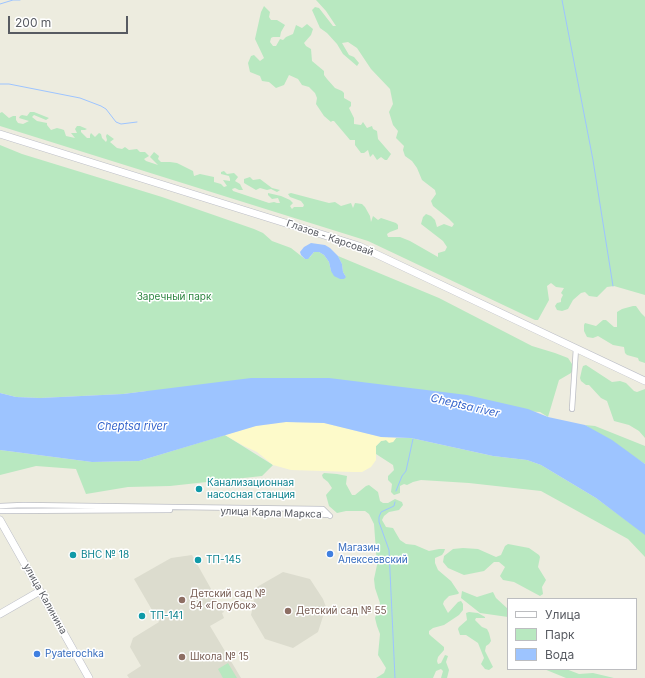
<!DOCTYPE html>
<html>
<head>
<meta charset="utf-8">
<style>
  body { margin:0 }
  #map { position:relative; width:645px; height:678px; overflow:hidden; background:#edecdf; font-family:Inter,sans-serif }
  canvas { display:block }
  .legend { position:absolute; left:507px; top:598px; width:130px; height:72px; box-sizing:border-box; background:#fff; border:1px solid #bcbdc0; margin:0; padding:5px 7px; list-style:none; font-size:12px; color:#585b62 }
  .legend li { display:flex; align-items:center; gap:8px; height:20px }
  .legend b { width:20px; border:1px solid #bcbdc0 }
  .scale { position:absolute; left:8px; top:16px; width:120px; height:18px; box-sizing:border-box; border:2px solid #585b62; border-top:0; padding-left:5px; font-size:12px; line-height:14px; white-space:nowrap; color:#585b62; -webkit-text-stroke:3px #fff; paint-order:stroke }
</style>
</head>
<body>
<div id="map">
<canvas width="645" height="678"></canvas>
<ul class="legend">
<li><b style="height:5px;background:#fff"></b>Улица</li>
<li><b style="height:11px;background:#b8e8c0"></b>Парк</li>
<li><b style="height:11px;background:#9dc4ff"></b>Вода</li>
</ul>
<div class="scale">200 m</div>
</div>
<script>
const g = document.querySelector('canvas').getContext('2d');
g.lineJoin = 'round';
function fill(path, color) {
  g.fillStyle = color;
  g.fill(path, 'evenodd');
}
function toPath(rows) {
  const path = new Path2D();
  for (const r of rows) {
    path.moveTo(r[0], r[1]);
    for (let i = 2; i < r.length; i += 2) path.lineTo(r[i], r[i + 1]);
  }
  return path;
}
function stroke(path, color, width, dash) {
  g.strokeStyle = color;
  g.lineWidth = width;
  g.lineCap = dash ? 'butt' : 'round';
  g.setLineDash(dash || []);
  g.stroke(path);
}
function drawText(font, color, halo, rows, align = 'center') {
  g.font = font + ' Inter,sans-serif';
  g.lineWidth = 3;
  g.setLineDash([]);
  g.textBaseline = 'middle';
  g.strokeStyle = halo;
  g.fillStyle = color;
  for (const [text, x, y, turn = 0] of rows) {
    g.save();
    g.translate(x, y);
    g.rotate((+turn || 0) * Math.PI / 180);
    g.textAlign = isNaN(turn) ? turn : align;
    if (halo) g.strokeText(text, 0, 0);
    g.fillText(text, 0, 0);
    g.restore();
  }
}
fill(toPath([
  [192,555,224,612,222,613,224,618,210,626,241,678,129,678,127,675,141,666,130,647,133,638,159,622,134,579,171,558],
  [283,572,310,579,323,599,326,607,318,632,293,648,265,639,251,615,257,587]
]), '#dcdcce');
fill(toPath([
  [316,0,645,0,645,295,614,286,607,287,597,297,589,296,585,292,581,293,573,300,568,309,562,311,557,310,555,306,557,303,561,302,561,299,563,295,561,293,564,288,556,287,551,283,547,286,549,300,538,320,535,320,368,241,0,126,0,113,2,112,9,118,13,116,16,116,16,120,18,123,23,124,29,121,19,118,20,116,22,115,27,116,30,112,34,112,49,118,46,120,34,115,32,117,37,121,47,123,47,125,51,130,57,128,61,129,64,130,66,136,75,138,71,133,77,133,75,129,77,126,80,126,87,129,85,130,81,130,81,132,87,138,90,138,90,135,91,133,95,137,99,133,101,134,102,138,106,142,107,140,106,136,107,134,114,139,110,142,117,148,122,149,125,147,129,150,137,149,140,152,145,152,149,156,144,159,146,161,158,165,150,157,154,152,159,156,158,159,161,162,170,162,177,163,193,171,194,176,200,174,214,177,214,182,221,184,224,187,227,186,223,180,230,181,230,179,229,176,221,174,221,172,224,171,227,174,234,173,238,177,235,181,240,184,243,190,239,190,235,188,232,189,233,191,269,203,274,202,277,203,280,203,278,198,272,199,268,195,268,193,281,196,290,200,293,203,290,206,292,209,294,207,303,207,304,205,301,201,290,197,288,194,291,193,329,203,335,202,341,206,351,203,353,208,355,203,362,204,365,207,370,216,371,222,373,216,378,220,381,218,396,223,398,225,398,229,390,232,387,234,388,237,400,237,410,241,438,257,438,253,445,251,447,247,443,241,421,224,423,217,426,214,431,216,435,220,437,227,444,224,452,227,454,224,449,219,433,206,431,201,436,194,435,190,422,180,417,168,412,161,405,156,403,150,404,146,396,138,398,131,393,125,389,112,393,104,390,89,371,69,357,48,348,42,342,43,349,55,354,57,359,63,357,66,343,54,337,44,327,33,320,28,312,10,315,7,319,8,333,26,336,26,326,11],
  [264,6,270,12,269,17,271,20,277,20,285,25,281,32,280,37,273,37,271,38,270,42,273,46,276,46,280,39,283,40,286,37,293,34,296,25,302,28,307,24,313,29,311,35,304,43,306,46,311,49,312,61,324,71,324,75,327,79,335,88,342,91,344,93,344,98,351,102,351,106,349,108,354,118,354,124,361,125,363,122,367,128,372,126,373,129,377,131,378,139,391,154,387,160,385,160,381,157,377,160,373,154,370,157,368,150,364,153,361,153,355,145,355,140,350,140,334,121,332,121,331,122,324,116,316,104,317,98,315,93,309,87,302,85,298,79,289,75,284,85,276,88,269,82,262,81,260,76,250,72,248,63,251,56,254,55,260,61,264,58,255,39,261,12],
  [0,145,22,154,162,197,254,229,263,233,272,241,291,248,305,259,310,257,314,252,319,252,324,255,329,262,331,271,346,277,343,272,342,264,338,256,439,298,532,346,555,353,568,358,572,364,573,370,571,373,559,380,548,417,540,412,147,391,123,394,40,398,16,397,0,393],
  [250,177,253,180,260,179,272,188,280,190,277,192,271,189,267,190,260,188,256,190,244,183,244,179],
  [633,306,636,306,641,313,645,317,645,363,639,361,638,358,627,355,625,353,624,347,613,345,598,336,593,338,587,337,584,331,584,325,585,323,596,326,603,320,606,320,614,327,617,327,617,312,622,309],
  [586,365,612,382,620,381,626,383,634,391,637,392,645,389,645,438,639,431,629,425,614,421,607,401,601,398,589,385,586,385,581,381,580,378,582,369,583,366],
  [585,425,595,426,645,446,645,464],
  [225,435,273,465,262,476,170,486,128,487,86,494,76,469,36,466,0,475,0,450,92,462,139,461],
  [396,438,411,438,493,456,527,460,541,465,596,498,645,534,645,557,628,539,541,491,469,483,421,480,413,482,407,485,404,484,400,486,400,493,394,495,391,492,392,484,388,480,388,476,394,470,393,465,376,454,376,446,381,441,386,440,393,442],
  [324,473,337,474,347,476,346,484,352,495,355,495,366,486,369,485,378,492,380,501,383,503,388,503,395,499,402,502,403,505,399,510,389,512,384,516,382,520,386,527,393,528,400,540,406,544,415,545,429,551,439,549,445,549,444,552,442,555,435,558,435,563,438,570,451,581,459,593,458,594,449,596,444,601,443,604,448,613,458,602,461,601,463,604,463,610,459,615,444,625,433,628,429,631,429,634,431,636,444,647,444,650,438,657,437,661,438,664,441,663,445,655,448,656,446,662,449,670,447,678,441,678,443,671,441,669,436,671,433,678,376,678,384,673,386,668,378,655,380,634,377,626,375,618,380,603,375,588,374,579,377,565,374,524,369,514,365,511,346,511,337,513,329,506,326,495,332,488,328,482,323,478,322,475],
  [508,544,529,548,539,555,540,557,538,567,546,580,542,587,543,594,540,596,514,582,503,580,500,576,505,567,499,562,494,562,484,571,464,575,448,568,443,562,444,556,453,549,463,548,478,549,496,557,501,555,505,546],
  [462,591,477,597,493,592,496,598,508,609,508,617,480,613,461,598],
  [469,612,478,613,485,617,485,618,476,618,475,620,482,627,487,629,489,633,491,641,489,644,486,646,485,651,493,667,489,670,485,669,481,664,484,658,478,643,466,635,460,635,458,629,459,627,467,620,466,613],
  [228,663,237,678,223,678,218,669],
  [544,669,566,669,579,674,593,673,614,678,566,678]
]), '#b8e8c0');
fill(toPath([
  [286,422,324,423,381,437,396,438,393,442,389,443,386,440,381,441,376,446,376,460,371,467,362,472,353,472,291,470,273,465,257,452,244,446,225,435,256,426]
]), '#fdfaca');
fill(toPath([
  [311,243,325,245,330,248,338,256,342,264,343,272,346,277,344,279,340,279,334,276,331,271,329,262,324,255,319,252,314,252,308,259,305,259,301,255,300,252,304,247],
  [251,378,329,378,467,395,528,409,548,417,585,425,612,440,645,464,645,535,596,498,541,465,527,460,493,456,411,438,381,437,324,423,286,422,256,426,139,461,92,462,0,450,0,393,16,397,40,398,123,394]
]), '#9dc4ff');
stroke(toPath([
  [562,0,593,160,613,286],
  [0,4,13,0,20,0],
  [0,84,9,84,80,98,101,106,106,109,116,122,121,124,137,122],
  [396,491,402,476,406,471,413,439],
  [395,502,394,506,381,512,379,517,379,522,389,550,395,678]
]), '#9dc4ff', 1);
const street = toPath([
  [572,409,576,348],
  [0,506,23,505,323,509,330,516],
  [0,511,170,510],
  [292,512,328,515]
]);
const secondary = toPath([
  [0,134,359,246,645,381],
  [0,520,89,678],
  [0,614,40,591]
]);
stroke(street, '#bcbec5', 6);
stroke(secondary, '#bcbec7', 8);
stroke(street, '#fff', 4.5);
stroke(secondary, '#fff', 7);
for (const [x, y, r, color] of [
  [199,489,4,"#0f9aa8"],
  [330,554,4,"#3f7fe0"],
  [73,555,4,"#0f9aa8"],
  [198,560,4,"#0f9aa8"],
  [182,600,4,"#8d6e63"],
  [288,611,4,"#8d6e63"],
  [142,616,4,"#0f9aa8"],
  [37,654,4,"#3f7fe0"],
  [182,657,4,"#8d6e63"]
]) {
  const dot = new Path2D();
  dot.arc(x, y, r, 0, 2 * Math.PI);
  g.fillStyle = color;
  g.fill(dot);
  stroke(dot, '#fff', 1.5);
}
drawText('10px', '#585b62', '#fff', [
  ["Глазов - Карсовай",330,238,19],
  ["улица Карла Маркса",271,513,2],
  ["улица Калинина",45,599,61]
]);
drawText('10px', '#2d8540', '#fff', [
  ["Заречный парк",174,297]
]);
drawText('10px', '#0d838f', '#fff', [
  ["Канализационная",207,483],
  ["насосная станция",207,495],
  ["ВНС № 18",81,555],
  ["ТП-145",206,560],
  ["ТП-141",150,616]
], 'left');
drawText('10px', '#366cbe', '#fff', [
  ["Магазин",338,548],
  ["Алексеевский",338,560],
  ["Pyaterochka",45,654]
], 'left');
drawText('10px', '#785e54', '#fff', [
  ["Детский сад №",190,594],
  ["54 «Голубок»",190,606],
  ["Детский сад № 55",296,611],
  ["Школа № 15",190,657]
], 'left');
drawText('italic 11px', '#3665cc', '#fff', [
  ["Cheptsa river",465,406,13],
  ["Cheptsa river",132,427]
]);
</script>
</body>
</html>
